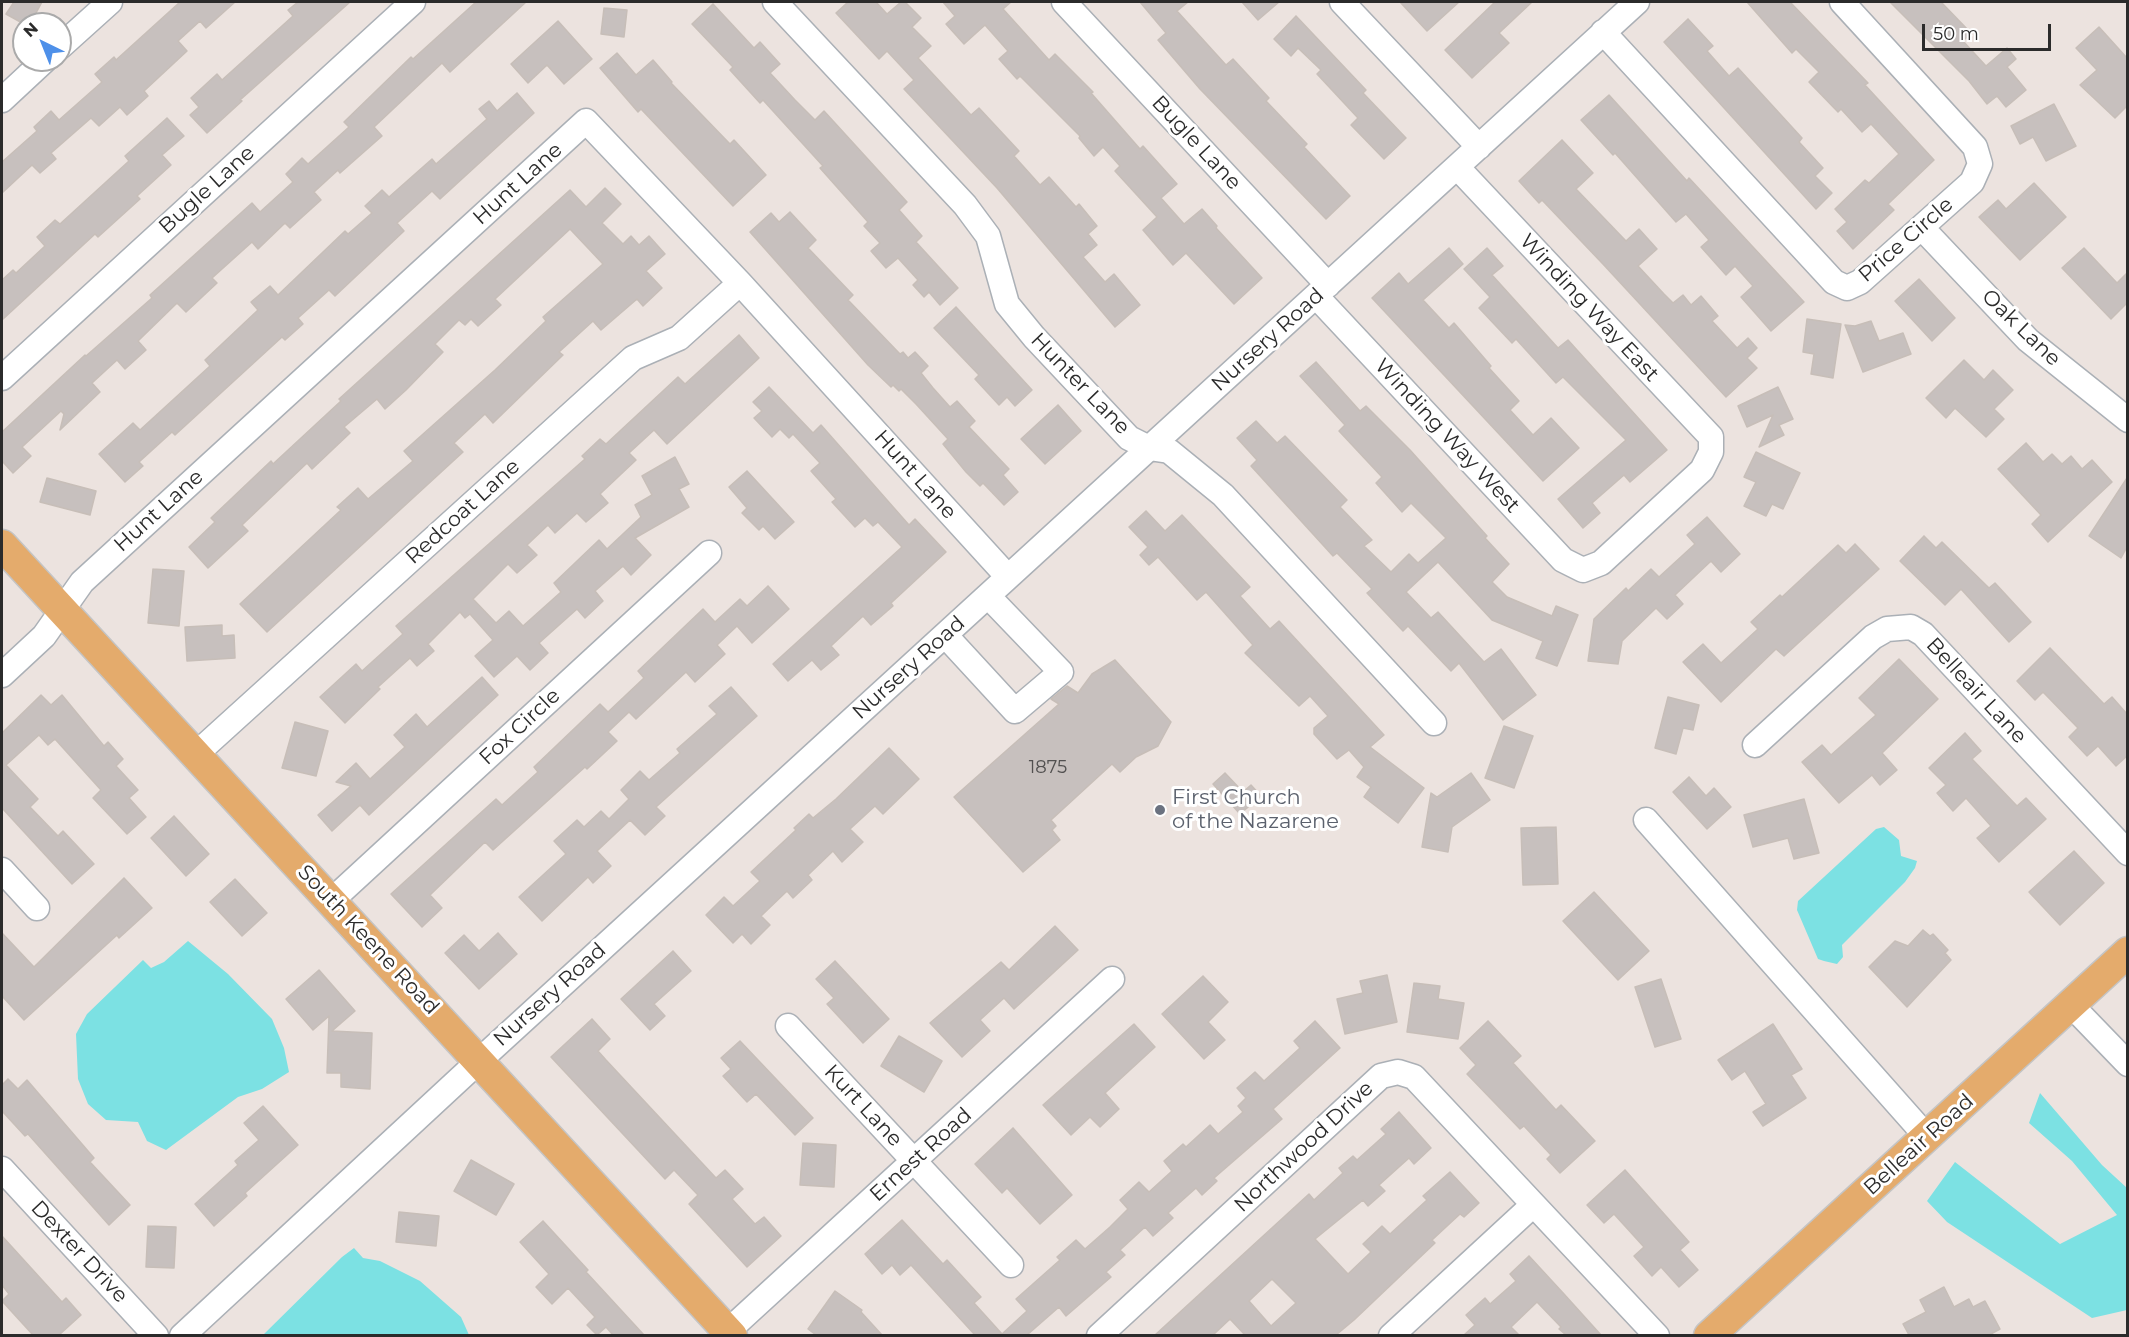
<!DOCTYPE html>
<html>
<head>
<meta charset="utf-8">
<style>
  body { margin:0 }
  #map { position:relative; width:2129px; height:1337px; overflow:hidden; background:#ece3df; font-family:Montserrat,sans-serif }
  canvas { display:block }
  .frame { position:absolute; inset:0; border:3px solid #2b2b2b; pointer-events:none }
  .north { position:absolute; left:12px; top:12px; width:60px; height:60px; box-sizing:border-box; background:#fff; border:2px solid #aaa; border-radius:50%; rotate:317deg; font-size:16px; font-weight:700; line-height:24px; text-align:center; color:#2b2b2b }
  .north::after { content:''; display:block; margin:auto; width:21px; height:27px; background:#4e90e9; clip-path:polygon(50% 0,100% 100%,50% 72%,0 100%) }
  .scale { position:absolute; left:1922px; top:24px; width:129px; height:27px; box-sizing:border-box; border:3px solid #2b2b2b; border-top:0; padding-left:8px; font-size:18px; line-height:21px; white-space:nowrap; color:#2b2b2b; -webkit-text-stroke:4px #fff; paint-order:stroke }
</style>
</head>
<body>
<div id="map">
<canvas width="2129" height="1337"></canvas>
<div class="frame"></div>
<div class="north">N</div>
<div class="scale">50 m</div>
</div>
<script>
const g = document.querySelector('canvas').getContext('2d');
g.lineJoin = 'round';
function fill(path, color) {
  g.fillStyle = color;
  g.fill(path, 'evenodd');
}
function toPath(rows) {
  const path = new Path2D();
  for (const r of rows) {
    path.moveTo(r[0], r[1]);
    for (let i = 2; i < r.length; i += 2) path.lineTo(r[i], r[i + 1]);
  }
  return path;
}
function stroke(path, color, width, dash) {
  g.strokeStyle = color;
  g.lineWidth = width;
  g.lineCap = dash ? 'butt' : 'round';
  g.setLineDash(dash || []);
  g.stroke(path);
}
function drawText(font, color, halo, rows, align = 'center') {
  g.font = font + ' Montserrat,sans-serif';
  g.lineWidth = 6;
  g.setLineDash([]);
  g.textBaseline = 'middle';
  g.strokeStyle = halo;
  g.fillStyle = color;
  for (const [text, x, y, turn = 0] of rows) {
    g.save();
    g.translate(x, y);
    g.rotate((+turn || 0) * Math.PI / 180);
    g.textAlign = isNaN(turn) ? turn : align;
    if (halo) g.strokeText(text, 0, 0);
    g.fillText(text, 0, 0);
    g.restore();
  }
}
fill(toPath([
  [1884,827,1899,840,1901,856,1917,861,1915,868,1905,882,1842,945,1843,957,1837,964,1824,961,1818,959,1797,910,1798,901,1876,829],
  [188,941,228,974,272,1019,284,1048,289,1072,262,1089,238,1097,166,1150,147,1141,138,1122,106,1120,88,1104,78,1079,76,1034,87,1014,143,960,151,968,164,962],
  [2040,1093,2102,1165,2127,1188,2127,1310,2092,1318,1947,1222,1927,1201,1955,1162,2060,1244,2117,1215,2072,1161,2029,1123],
  [354,1248,363,1258,380,1261,420,1281,461,1317,469,1335,263,1335,342,1257]
]), '#7ce1e3');
const building = toPath([
  [14,2,42,2,30,24,24,24,6,14,14,2],
  [180,2,235,2,206,28,200,21,178,41,187,51,144,91,148,96,127,115,120,107,99,126,91,118,51,153,56,159,40,173,32,165,2,193,2,162,37,131,34,127,51,111,59,120,102,82,95,74,114,57,116,60,180,2],
  [298,2,350,2,240,100,242,101,207,133,190,115,199,107,191,98,217,74,222,80,293,16,288,10,298,2],
  [476,2,526,2,450,72,442,63,374,127,382,136,340,173,338,170,314,192,321,200,290,228,285,223,258,249,252,242,212,278,217,283,186,312,177,303,138,341,146,350,125,369,117,360,92,383,100,392,60,430,64,414,61,411,22,447,31,456,13,473,2,461,2,432,85,355,86,356,152,298,150,295,252,203,260,212,293,182,286,174,302,158,308,164,349,127,344,122,411,57,413,59,476,2],
  [848,2,876,2,887,14,901,2,905,2,921,18,912,27,931,46,918,58,971,115,979,108,1019,151,1014,156,1040,185,1049,177,1076,207,1079,204,1097,226,1088,234,1097,245,1083,257,1105,282,1114,274,1140,305,1115,327,997,188,904,89,914,80,887,51,879,59,836,13,848,2],
  [943,2,1011,2,1003,9,1049,60,1055,54,1093,92,1091,93,1140,149,1143,146,1177,184,1161,198,1184,224,1202,209,1217,226,1216,228,1262,278,1234,304,1186,253,1173,265,1143,230,1157,217,1115,171,1120,166,1103,147,1094,156,1079,138,1080,136,1020,76,1017,79,999,59,1008,51,985,25,964,44,946,24,955,16,943,2],
  [1140,2,1188,2,1177,11,1226,65,1233,59,1269,98,1266,101,1307,144,1304,147,1350,196,1326,219,1200,89,1158,40,1166,33,1140,2],
  [1242,2,1279,2,1258,20,1242,2],
  [1400,2,1459,2,1427,31,1400,2],
  [1495,2,1532,2,1499,33,1509,43,1472,78,1445,50,1495,2],
  [1747,2,1790,2,1868,83,1865,85,1934,160,1888,204,1894,210,1853,249,1837,231,1847,222,1835,209,1865,180,1869,183,1899,154,1871,124,1862,132,1841,109,1838,112,1809,82,1819,72,1796,49,1792,53,1747,2],
  [1890,2,1941,2,1971,33,1963,41,1986,66,2007,48,2016,59,2007,67,2026,90,2006,107,1997,96,1987,104,1969,81,1890,2],
  [713,4,754,48,760,42,780,64,770,73,795,100,815,120,824,111,907,202,899,210,922,236,916,242,958,288,940,305,929,292,924,297,913,285,918,280,898,258,886,268,871,251,880,243,864,226,868,222,820,168,823,166,763,100,760,103,730,70,733,67,692,24,713,4],
  [604,8,627,10,624,37,601,34,604,8],
  [1296,16,1366,90,1363,93,1406,138,1384,159,1351,125,1358,118,1317,74,1321,70,1298,48,1291,56,1274,39,1296,16],
  [1688,19,1713,46,1707,51,1729,76,1738,68,1802,138,1799,142,1823,168,1815,176,1832,193,1816,209,1664,42,1688,19],
  [558,21,592,59,564,84,547,65,528,83,511,64,558,21],
  [2099,27,2127,58,2127,106,2115,118,2080,85,2097,70,2076,48,2099,27],
  [617,53,636,75,653,60,672,82,671,83,730,144,734,140,766,175,733,206,641,109,638,112,600,68,617,53],
  [517,93,534,113,440,199,432,191,397,223,404,231,335,296,329,290,298,318,303,324,285,340,282,337,175,435,172,432,139,462,143,466,125,482,99,454,133,423,140,430,210,366,205,360,258,310,251,302,270,286,278,295,345,231,348,234,372,213,365,206,382,190,389,197,432,159,436,164,487,119,479,109,489,101,497,111,517,93],
  [1609,95,1687,181,1689,178,1804,302,1771,331,1741,297,1753,286,1735,266,1726,275,1701,247,1709,240,1686,214,1676,222,1615,153,1613,155,1581,120,1609,95],
  [2054,104,2076,146,2046,161,2033,137,2020,144,2011,126,2054,104],
  [167,118,184,136,162,155,171,165,137,196,140,199,98,237,95,234,2,320,2,280,13,270,16,273,45,246,37,237,55,220,60,224,129,161,125,156,167,118],
  [1562,140,1593,173,1576,189,1626,241,1639,229,1657,249,1638,266,1664,294,1673,303,1683,295,1691,305,1701,296,1718,316,1712,321,1737,348,1748,338,1757,348,1747,358,1757,368,1726,397,1602,263,1542,200,1539,203,1519,181,1562,140],
  [2034,183,2066,217,2020,260,1979,217,1998,200,2006,209,2034,183],
  [605,188,621,204,602,223,623,244,631,236,639,245,649,236,665,254,646,271,662,288,643,306,637,299,601,330,593,321,559,352,563,355,493,423,485,414,454,443,463,452,267,632,240,604,341,510,337,507,358,488,368,499,413,461,404,451,495,370,546,321,543,317,603,264,570,229,495,299,501,305,478,326,471,319,465,325,459,320,435,344,443,352,406,390,385,409,377,399,344,427,350,433,312,469,307,463,242,525,248,531,208,568,189,547,215,522,211,518,271,461,273,464,341,401,339,399,570,190,586,207,605,188],
  [790,212,816,240,808,248,853,295,848,300,900,354,903,352,908,358,915,352,928,366,921,373,933,388,950,407,957,401,975,421,969,427,1009,469,1003,475,1018,492,1004,505,983,483,980,486,966,472,943,444,948,439,916,404,901,389,899,391,893,385,891,387,868,365,750,232,771,213,779,222,790,212],
  [1449,248,1463,264,1423,300,1449,328,1454,323,1491,366,1489,368,1519,401,1510,410,1533,435,1551,418,1579,448,1543,481,1372,298,1399,273,1408,284,1449,248],
  [1487,248,1503,266,1492,275,1558,348,1568,340,1667,450,1630,482,1624,475,1592,503,1600,513,1583,528,1558,499,1626,440,1563,377,1556,383,1516,339,1512,343,1479,308,1490,297,1464,269,1487,248],
  [2084,248,2117,283,2127,273,2127,303,2111,319,2062,268,2084,248],
  [1919,279,1955,318,1932,341,1895,301,1919,279],
  [956,307,1032,390,1015,406,1007,397,999,405,975,379,979,375,934,328,956,307],
  [1807,319,1841,324,1833,378,1811,374,1814,354,1803,352,1807,319],
  [1871,321,1879,341,1903,333,1911,354,1863,372,1845,325,1855,326,1871,321],
  [739,335,759,358,667,444,654,430,629,453,636,460,600,494,608,503,586,522,577,513,555,533,548,525,527,545,537,555,517,573,508,564,473,599,496,623,509,611,523,626,561,592,554,583,599,540,607,549,641,517,635,505,652,495,642,476,675,457,689,484,679,489,689,507,635,538,651,555,631,575,623,566,595,591,603,601,585,618,577,609,539,643,548,653,530,670,517,656,494,677,475,656,493,640,470,614,465,618,460,612,428,644,434,651,417,666,410,658,378,687,380,689,345,723,320,697,356,664,362,671,403,634,396,626,585,459,582,456,600,439,606,444,678,377,685,384,739,335],
  [1964,360,1984,380,1993,370,2013,390,1994,409,2004,419,1986,437,1955,408,1946,418,1926,398,1964,360],
  [1316,362,1360,411,1366,406,1410,450,1487,536,1485,538,1509,564,1492,582,1507,597,1552,616,1556,606,1578,615,1557,666,1536,658,1543,641,1492,620,1438,562,1406,592,1431,618,1438,612,1484,662,1501,649,1536,695,1503,720,1459,663,1451,671,1408,626,1403,631,1367,593,1372,589,1337,553,1333,556,1251,466,1257,460,1237,438,1256,421,1277,443,1285,436,1347,500,1340,507,1372,540,1364,546,1391,572,1409,554,1418,563,1446,538,1411,503,1402,512,1376,483,1382,477,1339,431,1345,425,1300,376,1316,362],
  [769,387,813,433,821,425,909,525,915,519,946,552,891,603,893,606,871,625,863,616,831,646,839,655,821,670,812,660,788,681,773,664,902,547,878,522,873,526,865,518,855,527,832,502,836,499,811,471,820,463,793,434,789,438,780,429,772,437,754,418,762,411,753,402,769,387],
  [1778,387,1793,419,1779,425,1784,435,1759,447,1773,415,1747,427,1738,406,1778,387],
  [1058,405,1081,431,1045,464,1021,439,1058,405],
  [2026,443,2043,462,2052,454,2062,464,2071,456,2082,469,2092,460,2112,482,2048,542,2032,524,2041,515,1998,469,2026,443],
  [1756,452,1800,473,1783,509,1772,504,1766,516,1744,506,1756,482,1744,477,1756,452],
  [747,471,794,522,775,539,763,526,759,530,742,513,747,508,729,487,747,471],
  [47,478,96,491,90,515,40,502,47,478],
  [2127,478,2127,547,2121,558,2089,536,2127,478],
  [1146,511,1165,531,1182,515,1250,587,1240,596,1270,629,1279,621,1384,735,1370,747,1424,788,1398,823,1364,797,1371,787,1357,777,1364,767,1349,750,1337,759,1314,734,1314,728,1328,716,1310,696,1299,706,1245,653,1253,645,1206,592,1197,600,1158,557,1149,565,1140,555,1148,547,1129,527,1146,511],
  [1707,517,1740,554,1721,572,1711,561,1675,595,1683,604,1667,619,1656,608,1622,641,1618,664,1588,661,1594,619,1626,588,1628,591,1651,569,1659,577,1695,544,1687,535,1707,517],
  [1924,536,1936,548,1942,542,1989,588,1995,583,2031,622,2009,642,1961,589,1945,605,1900,561,1924,536],
  [1855,544,1879,569,1784,656,1776,649,1721,702,1683,662,1703,644,1721,663,1758,629,1751,622,1780,595,1782,597,1838,545,1846,553,1855,544],
  [153,569,184,571,179,626,148,623,153,569],
  [768,586,789,609,752,643,737,626,717,645,725,654,695,682,686,672,636,719,629,712,608,732,617,741,587,769,585,767,493,850,485,842,430,895,442,908,422,927,391,894,496,799,502,805,538,772,534,767,600,704,608,712,644,678,638,671,703,609,715,622,740,599,747,606,768,586],
  [222,625,222,636,234,635,235,658,187,661,185,627,222,625],
  [2050,648,2104,704,2112,697,2127,714,2127,756,2116,766,2098,746,2087,756,2069,737,2078,728,2043,692,2035,700,2017,681,2050,648],
  [1899,659,1938,699,1882,753,1897,770,1880,785,1872,775,1839,803,1802,762,1822,745,1831,755,1876,715,1859,698,1899,659],
  [1115,660,1171,722,1158,746,1136,757,1120,772,1112,764,1051,820,1056,826,1052,830,1060,840,1023,872,954,797,1059,704,1051,699,1067,686,1078,693,1092,674,1115,660],
  [482,677,498,695,369,815,360,805,332,831,318,815,351,786,336,782,356,763,370,779,405,747,394,735,416,714,427,727,482,677],
  [731,687,757,716,656,807,665,816,645,835,630,820,597,851,611,866,593,883,588,877,542,921,519,897,566,854,554,841,577,820,584,827,601,811,609,819,629,799,621,790,640,771,649,780,680,753,677,749,717,714,709,706,731,687],
  [41,695,51,705,62,695,104,746,108,742,123,759,116,766,138,790,129,798,146,817,127,834,93,798,101,790,55,739,48,745,39,735,6,765,38,799,30,807,58,836,63,831,94,864,72,884,2,808,2,733,41,695],
  [1668,697,1699,705,1693,730,1683,728,1676,754,1655,748,1668,697],
  [295,722,328,731,316,776,282,768,295,722],
  [1504,726,1533,736,1514,788,1485,778,1504,726],
  [1965,733,1981,751,1972,759,2017,806,2026,798,2046,819,1999,862,1977,838,1991,826,1966,798,1953,811,1937,793,1946,785,1929,768,1965,733],
  [889,748,919,779,883,814,875,806,850,829,863,842,842,862,833,851,808,875,812,880,793,898,787,891,761,916,770,925,751,944,742,934,733,943,706,915,724,897,733,906,760,881,751,872,796,830,794,828,809,814,813,818,836,799,889,748],
  [1225,773,1243,792,1251,785,1261,796,1240,814,1213,784,1225,773],
  [1471,773,1490,800,1452,827,1448,852,1422,847,1431,793,1437,797,1471,773],
  [1689,777,1706,796,1714,788,1731,807,1707,829,1673,792,1689,777],
  [1804,799,1819,853,1794,859,1788,838,1753,847,1744,815,1804,799],
  [174,816,209,854,186,876,151,838,174,816],
  [1556,827,1558,884,1523,885,1521,828,1556,827],
  [2074,851,2104,883,2060,925,2029,892,2074,851],
  [124,878,152,908,119,938,117,935,24,1020,2,996,2,933,34,967,124,878],
  [235,879,267,913,242,936,210,902,235,879],
  [1594,892,1649,951,1618,980,1563,921,1594,892],
  [1055,926,1078,950,1014,1009,1004,998,980,1020,990,1031,962,1057,930,1023,1001,962,1009,970,1055,926],
  [1923,930,1930,936,1933,934,1948,950,1945,953,1951,960,1907,1007,1869,967,1895,941,1908,946,1923,930],
  [498,933,517,954,479,989,445,953,464,935,479,951,498,933],
  [673,951,691,971,654,1004,665,1016,650,1030,621,999,673,951],
  [835,961,889,1019,863,1043,827,1004,834,998,816,979,835,961],
  [319,970,355,1011,332,1031,372,1033,370,1089,341,1087,341,1073,327,1073,329,1016,313,1030,286,999,319,970],
  [1387,975,1397,1022,1345,1034,1337,999,1363,993,1360,981,1387,975],
  [1203,976,1228,1002,1208,1022,1225,1040,1204,1059,1162,1014,1203,976],
  [1661,979,1681,1039,1655,1047,1635,987,1661,979],
  [1414,983,1440,986,1438,999,1464,1003,1458,1039,1407,1032,1414,983],
  [592,1019,610,1039,598,1051,606,1060,716,1178,725,1170,743,1189,732,1199,755,1224,764,1217,781,1236,747,1267,689,1204,698,1195,674,1170,665,1179,551,1057,592,1019],
  [1315,1021,1340,1048,1273,1109,1282,1119,1214,1178,1217,1181,1202,1195,1196,1188,1168,1213,1173,1218,1153,1236,1145,1227,1120,1250,1125,1255,1106,1272,1111,1277,1066,1316,1059,1307,1027,1335,975,1335,911,1265,900,1275,892,1265,882,1274,865,1254,902,1220,943,1264,947,1260,981,1297,974,1303,1002,1334,1027,1311,1016,1299,1060,1260,1057,1257,1076,1240,1085,1249,1110,1227,1128,1209,1120,1200,1139,1182,1149,1192,1172,1171,1164,1161,1183,1144,1186,1147,1210,1125,1218,1134,1243,1112,1238,1106,1246,1098,1237,1088,1255,1072,1264,1081,1300,1048,1294,1041,1315,1021],
  [1488,1021,1521,1056,1513,1063,1556,1110,1561,1105,1595,1141,1560,1173,1547,1159,1551,1155,1524,1126,1520,1129,1467,1074,1476,1065,1460,1048,1488,1021],
  [1134,1024,1155,1047,1105,1093,1119,1109,1100,1127,1090,1117,1071,1135,1043,1105,1134,1024],
  [1773,1024,1802,1069,1791,1075,1806,1098,1763,1126,1753,1112,1766,1104,1745,1071,1732,1080,1718,1060,1773,1024],
  [899,1036,942,1061,924,1092,881,1066,899,1036],
  [740,1041,813,1118,795,1135,756,1094,747,1102,723,1076,731,1069,721,1058,740,1041],
  [8,1079,18,1089,27,1080,94,1158,90,1162,130,1205,109,1225,28,1134,25,1136,2,1111,2,1085,8,1079],
  [263,1106,298,1145,245,1193,247,1196,214,1226,195,1204,238,1165,235,1161,259,1140,244,1123,263,1106],
  [1399,1112,1431,1148,1414,1164,1409,1158,1379,1185,1385,1191,1368,1206,1363,1200,1315,1239,1348,1274,1371,1252,1363,1244,1382,1226,1390,1234,1427,1200,1423,1196,1450,1172,1479,1203,1464,1217,1460,1214,1432,1240,1435,1243,1354,1320,1336,1335,1245,1335,1230,1319,1213,1335,1155,1335,1309,1194,1314,1200,1343,1173,1339,1168,1353,1156,1357,1160,1386,1134,1381,1129,1399,1112],
  [1272,1279,1296,1303,1271,1326,1249,1301,1272,1279],
  [1013,1128,1072,1195,1040,1224,1007,1188,1002,1193,975,1164,1013,1128],
  [803,1143,836,1145,834,1187,800,1185,803,1143],
  [471,1160,514,1184,496,1215,454,1191,471,1160],
  [1625,1170,1689,1242,1680,1250,1698,1270,1679,1287,1661,1267,1652,1276,1634,1256,1644,1247,1614,1214,1604,1223,1587,1205,1625,1170],
  [399,1212,439,1216,436,1246,396,1242,399,1212],
  [543,1221,588,1270,586,1272,644,1335,613,1335,606,1327,597,1335,587,1325,595,1317,568,1288,552,1304,536,1287,549,1274,520,1242,543,1221],
  [148,1226,176,1227,174,1268,146,1267,148,1226],
  [2,1236,62,1302,66,1298,81,1315,59,1335,33,1335,2,1301,9,1294,2,1285,2,1236],
  [1529,1256,1564,1294,1601,1335,1566,1335,1559,1329,1561,1327,1537,1302,1511,1327,1519,1335,1464,1335,1475,1325,1466,1315,1485,1298,1490,1304,1516,1281,1510,1274,1529,1256],
  [1944,1287,1954,1307,1969,1299,1973,1307,1985,1301,2000,1329,1989,1335,1909,1335,1903,1324,1926,1312,1920,1300,1944,1287],
  [835,1291,862,1310,861,1312,882,1335,816,1335,808,1329,835,1291]
]);
fill(building, '#c7c0be');
stroke(building, '#c7beb8', 1.5);
const minor = toPath([
  [775,2,965,205,988,236,1007,304,1034,337,1129,438,1149,448,1169,451,1223,495,1434,723],
  [1064,2,1328,285],
  [1342,2,1479,147],
  [1603,32,1834,282,1847,288,1860,282,1972,182,1980,164,1975,147,1842,2],
  [60,47,110,2],
  [2,100,45,60],
  [1922,228,2028,340,2128,420],
  [1316,296,1563,560,1583,570,1601,563,1702,470,1711,452,1711,437,1457,167],
  [2,378,413,2],
  [945,635,1015,711,1061,672,988,596],
  [2,675,44,636,82,582,586,121,740,283,1008,577],
  [1755,745,1873,637,1887,629,1911,627,1923,634,2128,853],
  [196,754,633,358,679,338,740,283],
  [1646,820,1927,1137],
  [2,870,37,908],
  [331,901,709,553],
  [2071,1005,2128,1064],
  [788,1026,1011,1265],
  [2,1169,156,1336],
  [728,1331,1112,979],
  [182,1336,480,1060,1637,2],
  [1099,1336,1381,1076,1398,1072,1414,1077,1657,1336],
  [1391,1336,1533,1205]
]);
const major = toPath([
  [2,545,732,1336],
  [1709,1336,2128,952]
]);
stroke(minor, '#abb0b6', 27);
stroke(major, '#c4c4c4', 33);
stroke(minor, '#fff', 24);
stroke(major, '#e4ab6c', 30);
for (const [x, y, r, color] of [
  [1160,810,6,"#6b7280"]
]) {
  const dot = new Path2D();
  dot.arc(x, y, r, 0, 2 * Math.PI);
  g.fillStyle = color;
  g.fill(dot);
  stroke(dot, '#fff', 2);
}
drawText('18px', '#525050', null, [
  ["1875",1048,768]
]);
drawText('21px', '#2b2b2b', '#fff', [
  ["Bugle Lane",1196,143,47],
  ["Hunt Lane",518,184,-42],
  ["Bugle Lane",207,190,-42],
  ["Price Circle",1906,240,-41],
  ["Winding Way East",1589,308,47],
  ["Oak Lane",2021,328,44],
  ["Nursery Road",1268,340,-42],
  ["Hunter Lane",1080,384,46],
  ["Winding Way West",1447,436,47],
  ["Hunt Lane",915,475,48],
  ["Hunt Lane",159,511,-42],
  ["Redcoat Lane",463,512,-42],
  ["Nursery Road",909,668,-42],
  ["Belleair Lane",1976,691,47],
  ["Fox Circle",520,727,-43],
  ["South Keene Road",368,940,47],
  ["Nursery Road",550,995,-42],
  ["Kurt Lane",863,1106,47],
  ["Belleair Road",1919,1145,-42],
  ["Northwood Drive",1304,1147,-43],
  ["Ernest Road",921,1155,-42],
  ["Dexter Drive",79,1252,47]
]);
drawText('21px', '#5b616d', '#fff', [
  ["First Church",1172,798],
  ["of the Nazarene",1172,822]
], 'left');
</script>
</body>
</html>
